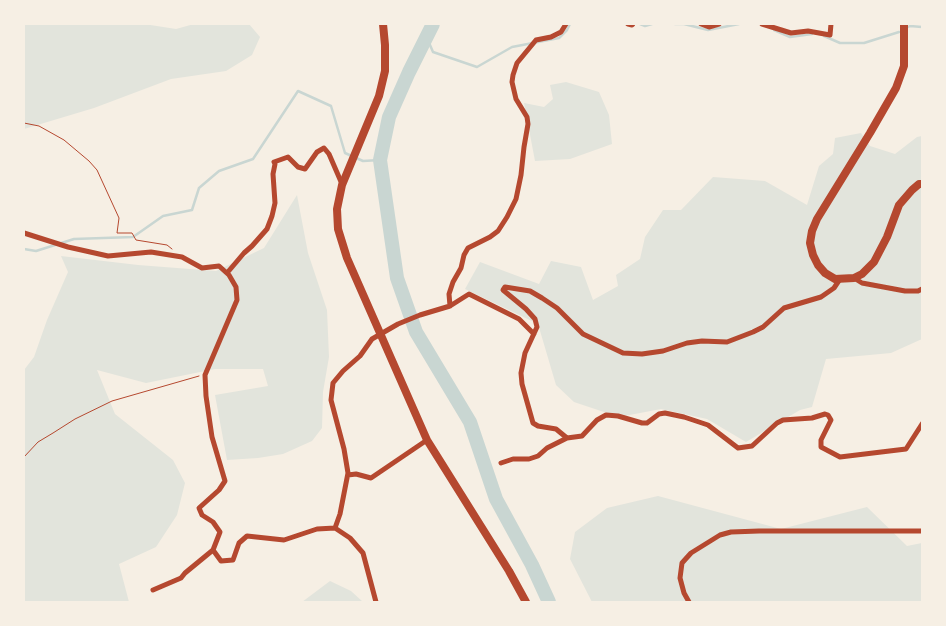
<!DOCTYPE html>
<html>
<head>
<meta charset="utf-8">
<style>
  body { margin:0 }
  #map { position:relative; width:946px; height:626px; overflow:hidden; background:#f6efe4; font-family:Inter,sans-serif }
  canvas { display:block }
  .frame { position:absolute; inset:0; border:25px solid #f6efe4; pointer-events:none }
</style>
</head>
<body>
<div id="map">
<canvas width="946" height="626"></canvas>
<div class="frame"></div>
</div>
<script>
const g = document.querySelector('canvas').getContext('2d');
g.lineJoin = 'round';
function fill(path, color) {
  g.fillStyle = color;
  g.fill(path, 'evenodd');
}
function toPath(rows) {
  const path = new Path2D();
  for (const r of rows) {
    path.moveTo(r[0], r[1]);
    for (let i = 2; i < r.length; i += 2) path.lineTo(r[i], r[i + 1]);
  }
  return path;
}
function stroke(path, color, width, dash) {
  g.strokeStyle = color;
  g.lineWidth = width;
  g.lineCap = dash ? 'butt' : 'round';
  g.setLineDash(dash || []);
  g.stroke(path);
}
fill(toPath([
  [24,24,144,24,176,29,194,24,249,24,260,37,252,55,226,71,171,79,94,108,24,129],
  [566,82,599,92,609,115,612,144,570,159,535,161,524,103,544,107,553,99,550,85],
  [861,133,870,146,895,154,917,137,922,136,922,339,891,353,826,359,812,407,800,410,746,442,707,419,661,409,619,417,574,402,556,385,538,324,465,289,480,262,539,284,551,261,581,267,593,300,618,286,616,275,640,259,645,237,663,210,681,210,713,177,765,181,807,205,819,166,833,154,835,138],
  [297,195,308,253,327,310,329,357,323,392,322,428,312,441,283,454,258,458,227,460,215,395,268,386,263,369,215,369,146,383,97,370,115,414,173,460,185,483,177,515,156,547,119,564,129,602,24,602,24,370,34,357,47,320,68,272,61,256,138,265,216,271,264,248],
  [658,496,781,529,867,507,907,546,922,543,922,602,592,602,570,559,575,532,607,508],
  [330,581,351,591,363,602,302,602]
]), '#e2e4dc');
stroke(toPath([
  [640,24,645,26,652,24],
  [675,24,684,24,708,30,739,24],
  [908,27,910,26,922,27],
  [774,30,790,37,812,34],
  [824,36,840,43,864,43,899,32],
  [427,38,433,52,477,67,512,47,559,38,567,30,570,24],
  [24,249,36,251,74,239,133,237,163,216,192,210,199,188,219,171,253,159,298,91,331,106,345,153,363,161,380,160]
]), '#c9d6d2', 2.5);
stroke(toPath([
  [433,24,409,72,389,117,380,160,397,278,416,332,470,422,496,499,532,565,549,602]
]), '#c9d6d2', 14);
stroke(toPath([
  [24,123,39,126,64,140,89,161,97,170,119,218,117,233,132,233,136,240,167,245,172,249],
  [24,457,38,442,53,433,75,419,112,401,199,376]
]), '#b5482f', 1);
stroke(toPath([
  [628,24,632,25,633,24],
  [701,24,709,27,719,24],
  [762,24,791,33,808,31,830,35,831,24],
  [24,233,68,247,108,256,151,252,182,257,202,268,219,266,229,275,236,287,237,300,205,375,206,396,212,437,225,481,219,490,199,508,202,515,213,522,220,532,213,550,185,573,181,578,153,590],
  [227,273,244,253,252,246,267,229,272,216,275,203,273,174,275,164,274,162,288,157,298,167,305,169,317,152,324,148,329,154,342,184],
  [854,278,862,283,905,291,918,291,922,289],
  [450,306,449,294,453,282,461,268,464,255,468,248,490,237,498,231,507,217,516,199,521,175,524,147,528,124,527,117,516,99,512,82,513,75,517,63,536,40,551,37,561,32,566,24],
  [567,438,556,429,538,426,533,423,522,384,521,373,525,353,537,327,535,319,526,309,503,290,505,287,530,291,542,298,557,308,583,334,623,353,642,354,663,351,687,343,702,341,727,342,753,332,763,327,784,308,821,297,834,288,840,279],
  [501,463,513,459,529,459,538,456,547,448,567,438,582,436,597,420,606,415,618,416,642,423,647,423,659,414,665,413,684,417,708,425,738,448,752,446,777,423,783,420,812,418,825,414,828,415,831,420,821,440,821,447,840,457,906,449,922,424],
  [348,475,356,474,371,478,427,440],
  [335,528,340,514,348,473,344,449,331,400,333,383,343,371,360,356,372,339,398,324,420,315,450,306,469,294,519,319,534,334],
  [213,550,221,561,233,560,239,543,247,536,284,540,317,529,335,528,350,538,363,553,376,602],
  [689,602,684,593,680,578,682,563,691,553,720,535,731,532,759,531,922,531]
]), '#b5482f', 5);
stroke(toPath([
  [904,24,904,66,896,88,870,133,817,219,812,231,810,243,813,255,818,265,825,273,835,279,854,278,862,274,874,262,887,237,899,205,912,190,919,184,922,184]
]), '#b5482f', 8);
stroke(toPath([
  [383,24,385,45,385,71,379,96,342,185,337,209,338,229,347,258,427,440,509,571,526,602]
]), '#b5482f', 8);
</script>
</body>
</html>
